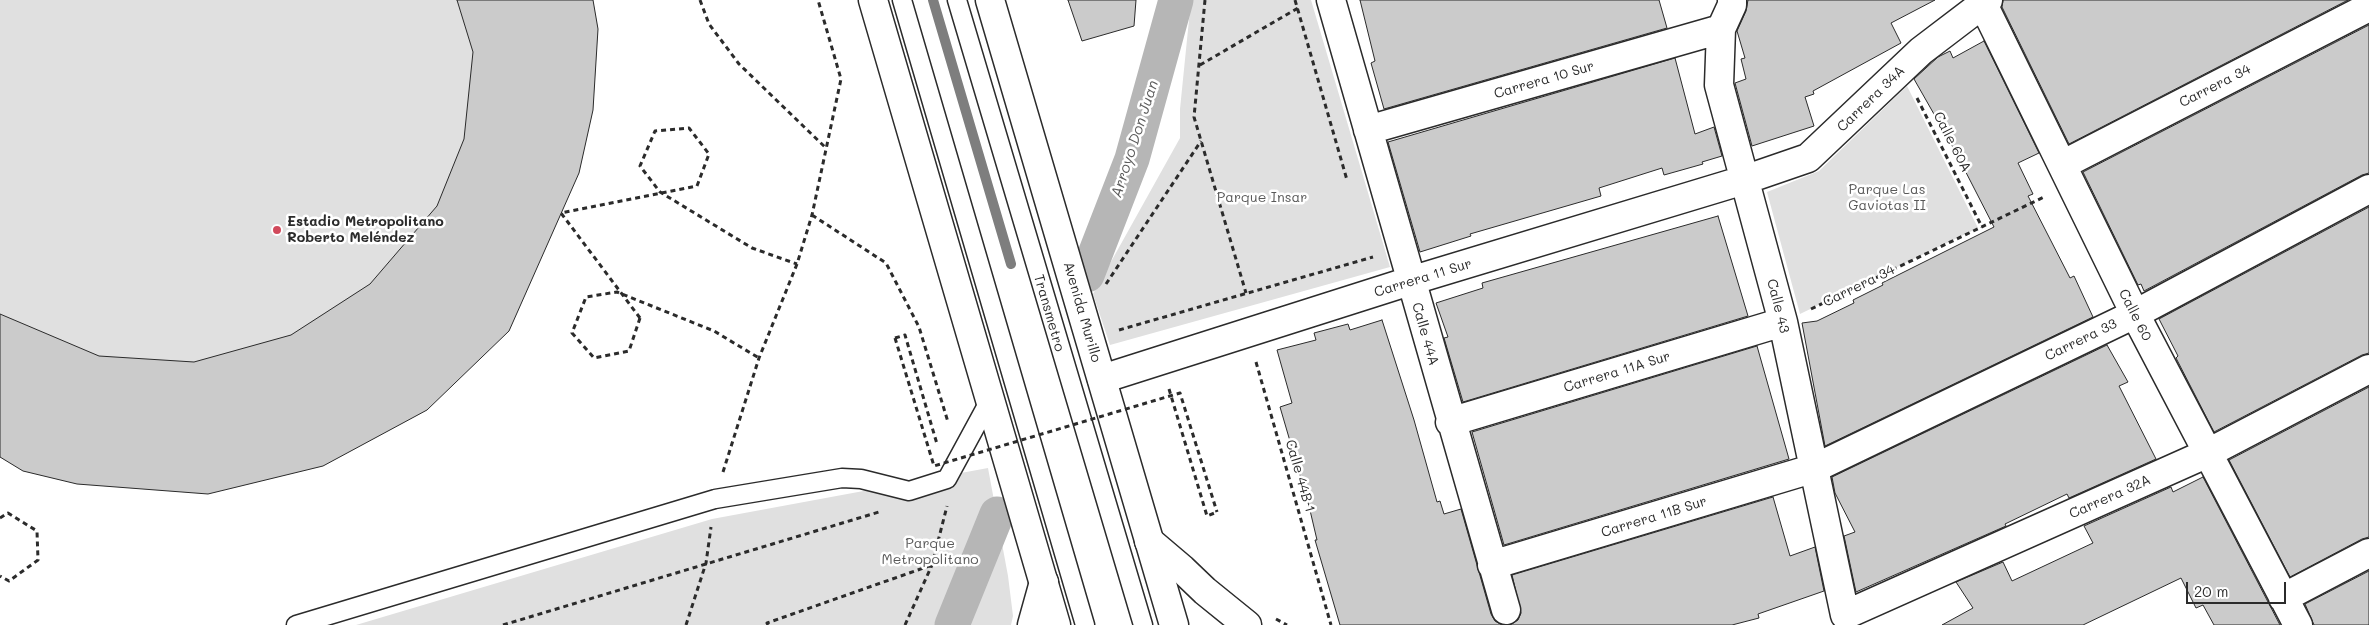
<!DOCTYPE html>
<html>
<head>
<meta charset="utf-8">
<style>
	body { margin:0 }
	#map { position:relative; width:2369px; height:625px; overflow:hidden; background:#fff; font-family:Mali,sans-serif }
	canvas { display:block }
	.scale { position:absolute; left:2186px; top:582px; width:100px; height:22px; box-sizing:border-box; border:2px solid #2b2b2b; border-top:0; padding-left:6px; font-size:15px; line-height:18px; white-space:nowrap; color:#2b2b2b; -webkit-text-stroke:4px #fff; paint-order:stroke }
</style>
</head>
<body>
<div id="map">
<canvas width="2369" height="625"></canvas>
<div class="scale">20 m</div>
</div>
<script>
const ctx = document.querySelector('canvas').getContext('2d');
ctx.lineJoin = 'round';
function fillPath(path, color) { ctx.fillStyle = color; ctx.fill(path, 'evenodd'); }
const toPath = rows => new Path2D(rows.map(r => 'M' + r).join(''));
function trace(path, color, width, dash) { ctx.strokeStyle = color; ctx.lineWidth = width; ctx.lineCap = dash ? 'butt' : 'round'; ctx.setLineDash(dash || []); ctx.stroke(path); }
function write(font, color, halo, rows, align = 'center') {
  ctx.font = font + ' Mali,sans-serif'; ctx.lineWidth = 5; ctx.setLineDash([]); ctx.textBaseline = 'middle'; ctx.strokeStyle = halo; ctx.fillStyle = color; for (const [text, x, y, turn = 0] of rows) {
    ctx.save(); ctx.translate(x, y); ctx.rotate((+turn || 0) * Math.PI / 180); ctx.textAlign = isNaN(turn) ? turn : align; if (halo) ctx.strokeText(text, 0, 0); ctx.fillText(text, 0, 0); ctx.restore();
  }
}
fillPath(toPath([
	[0,0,593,0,598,29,593,110,579,173,509,331,427,410,323,466,208,494,77,484,23,471,0,457],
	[1191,0,1311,0,1390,267,1110,345,1093,294,1180,138,1180,109],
	[1907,86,1978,228,1800,314,1767,192,1819,171],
	[988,468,1008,576,1013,616,1011,625,356,625,712,519]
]), '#e0e0e0');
trace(toPath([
	[933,0,1011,264]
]), '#7e7e7e', 10);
trace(toPath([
	[1087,275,1132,159,1176,0],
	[952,625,997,514]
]), '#b6b6b6', 35);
const building = toPath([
	[457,0,593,0,598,29,593,110,579,173,509,331,427,410,323,466,208,494,77,484,23,471,0,457,0,314,99,356,194,362,291,335,370,284,437,206,464,139,473,52,457,0],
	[1068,0,1136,0,1134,26,1082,41,1068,0],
	[1360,0,1659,0,1667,28,1384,109,1371,63,1375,61,1360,0],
	[1748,0,1935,0,1891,23,1901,43,1813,91,1814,94,1805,97,1814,126,1752,146,1735,83,1746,79,1741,59,1745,58,1737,31,1746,11,1748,0],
	[2003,0,2348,0,2069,144,2002,7,2003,0],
	[2369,25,2369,173,2362,175,2144,291,2141,284,2138,285,2083,172,2369,25],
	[1984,41,2039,153,2018,163,2033,194,2028,196,2070,278,2074,276,2093,317,1825,446,1802,323,1817,321,1854,303,1853,300,1883,285,1882,283,1994,227,1955,151,1914,79,1938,57,1950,51,1953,58,1984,41],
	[1675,58,1695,134,1714,127,1722,156,1702,162,1703,164,1664,175,1662,168,1599,188,1601,196,1470,234,1471,236,1420,252,1388,142,1675,58],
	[2369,207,2369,353,2362,355,2214,432,2176,358,2178,356,2159,319,2369,207],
	[1718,216,1748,316,1463,402,1444,338,1448,337,1436,303,1483,288,1482,283,1718,216],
	[1382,320,1414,420,1437,502,1440,501,1444,514,1461,509,1491,614,1495,621,1502,625,1340,625,1315,540,1317,540,1309,506,1280,407,1292,403,1277,350,1316,340,1314,333,1348,324,1350,330,1382,320],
	[2107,345,2128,382,2119,386,2156,459,2069,498,2067,494,2005,524,2006,526,1856,592,1844,536,1855,532,1835,493,1832,477,2107,345],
	[1757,346,1789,459,1504,545,1472,432,1757,346],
	[2369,387,2369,537,2362,539,2290,577,2229,460,2369,387],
	[2203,477,2280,625,2214,625,2203,605,2196,608,2181,578,2083,625,1942,625,1973,608,1956,582,2003,562,2012,581,2093,543,2084,526,2171,487,2173,492,2203,477],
	[1773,497,1790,556,1815,547,1824,591,1758,614,1759,618,1732,625,1510,625,1518,620,1521,613,1512,575,1773,497],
	[2369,571,2369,625,2314,625,2305,604,2369,571]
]);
fillPath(building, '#cbcbcb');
trace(building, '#2b2b2b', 1);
const service = toPath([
	[902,0,1085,625],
	[957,0,1143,625],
	[296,625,715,499,842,478,861,479,909,491,947,479,991,398]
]);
const minor = toPath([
	[1331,0,1506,610],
	[1732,0,1732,5,1721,29,1719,85,1783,322,1845,615,2208,453,2369,369],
	[1981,0,2135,314,2298,625],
	[1368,130,1721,29],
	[2062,165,2369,7],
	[1102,379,1410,281,1744,180,1808,158,1921,51,1988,0],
	[1450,422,1783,322],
	[1492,565,1815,468,2135,314,2369,189],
	[2283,598,2369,553]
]);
const primary = toPath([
	[873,0,1056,625],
	[990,0,1174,625]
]);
const trunk = toPath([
	[1149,541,1182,569,1205,591,1247,625],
	[1032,625,1044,582]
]);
trace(service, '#2b2b2b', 21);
trace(minor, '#2b2b2b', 31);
trace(primary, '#2b2b2b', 31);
trace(trunk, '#2b2b2b', 31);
trace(toPath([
	[700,0,709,24,739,64,826,148],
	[1205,0,1194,117,1246,293],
	[1295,0,1347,180],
	[1200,65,1298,8],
	[1917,98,1982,227],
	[697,186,709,154,689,128,655,131,640,166,660,192,752,248,797,264],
	[812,215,886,263,919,327,948,422],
	[1106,284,1201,141],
	[1811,309,2044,197],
	[640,318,629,351,594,358,572,333,586,297,617,292,714,331,759,358],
	[1119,330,1373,257],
	[895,338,905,335,937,444],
	[1256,362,1331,625],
	[1169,389,1207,516,1217,512],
	[723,472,759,358,797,264,812,215,841,79,818,0],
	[0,518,8,513,37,531,38,560,9,581,0,576],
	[1276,619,1287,625],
	[503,625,879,512],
	[686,625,706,563,711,527],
	[768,625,767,623,932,565],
	[905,625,932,565,947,506]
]), '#2b2b2b', 3, [5, 4]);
trace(service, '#fff', 18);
trace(minor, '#fff', 28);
trace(primary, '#fff', 28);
trace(trunk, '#fff', 28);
trace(toPath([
	[640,318,561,213,697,186],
	[895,338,934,466,1180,393,1217,512]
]), '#2b2b2b', 3, [5, 4]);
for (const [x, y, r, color] of [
	[277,230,5,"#d1495b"]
]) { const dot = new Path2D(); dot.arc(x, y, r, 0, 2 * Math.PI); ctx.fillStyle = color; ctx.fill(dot); trace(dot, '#fff', 2); }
write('14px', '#2b2b2b', '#fff', [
	["Carrera 10 Sur",1544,80,-16],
	["Carrera 34",2215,86,-27],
	["Carrera 34A",1871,99,-44],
	["Calle 60A",1952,142,63],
	["Carrera 11 Sur",1423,278,-17],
	["Carrera 34",1859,286,-26],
	["Calle 43",1778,306,76],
	["Avenida Murillo",1082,312,74],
	["Transmetro",1049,313,74],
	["Calle 60",2135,315,63],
	["Calle 44A",1425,334,74],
	["Carrera 33",2081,340,-26],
	["Carrera 11A Sur",1617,372,-17],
	["Calle 44B 1",1300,476,74],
	["Carrera 32A",2110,497,-24],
	["Carrera 11B Sur",1654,517,-17]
]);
write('14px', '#585858', '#fff', [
	["Parque Las",1887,190],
	["Gaviotas II",1887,206],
	["Parque Insar",1262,198],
	["Parque",930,544],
	["Metropolitano",930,560]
]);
write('bold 14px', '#2b2b2b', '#fff', [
	["Estadio Metropolitano",287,222],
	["Roberto Meléndez",287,238]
], 'left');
write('italic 15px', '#5c5c5c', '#fff', [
	["Arroyo Don Juan",1135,139,-72]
]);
</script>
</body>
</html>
